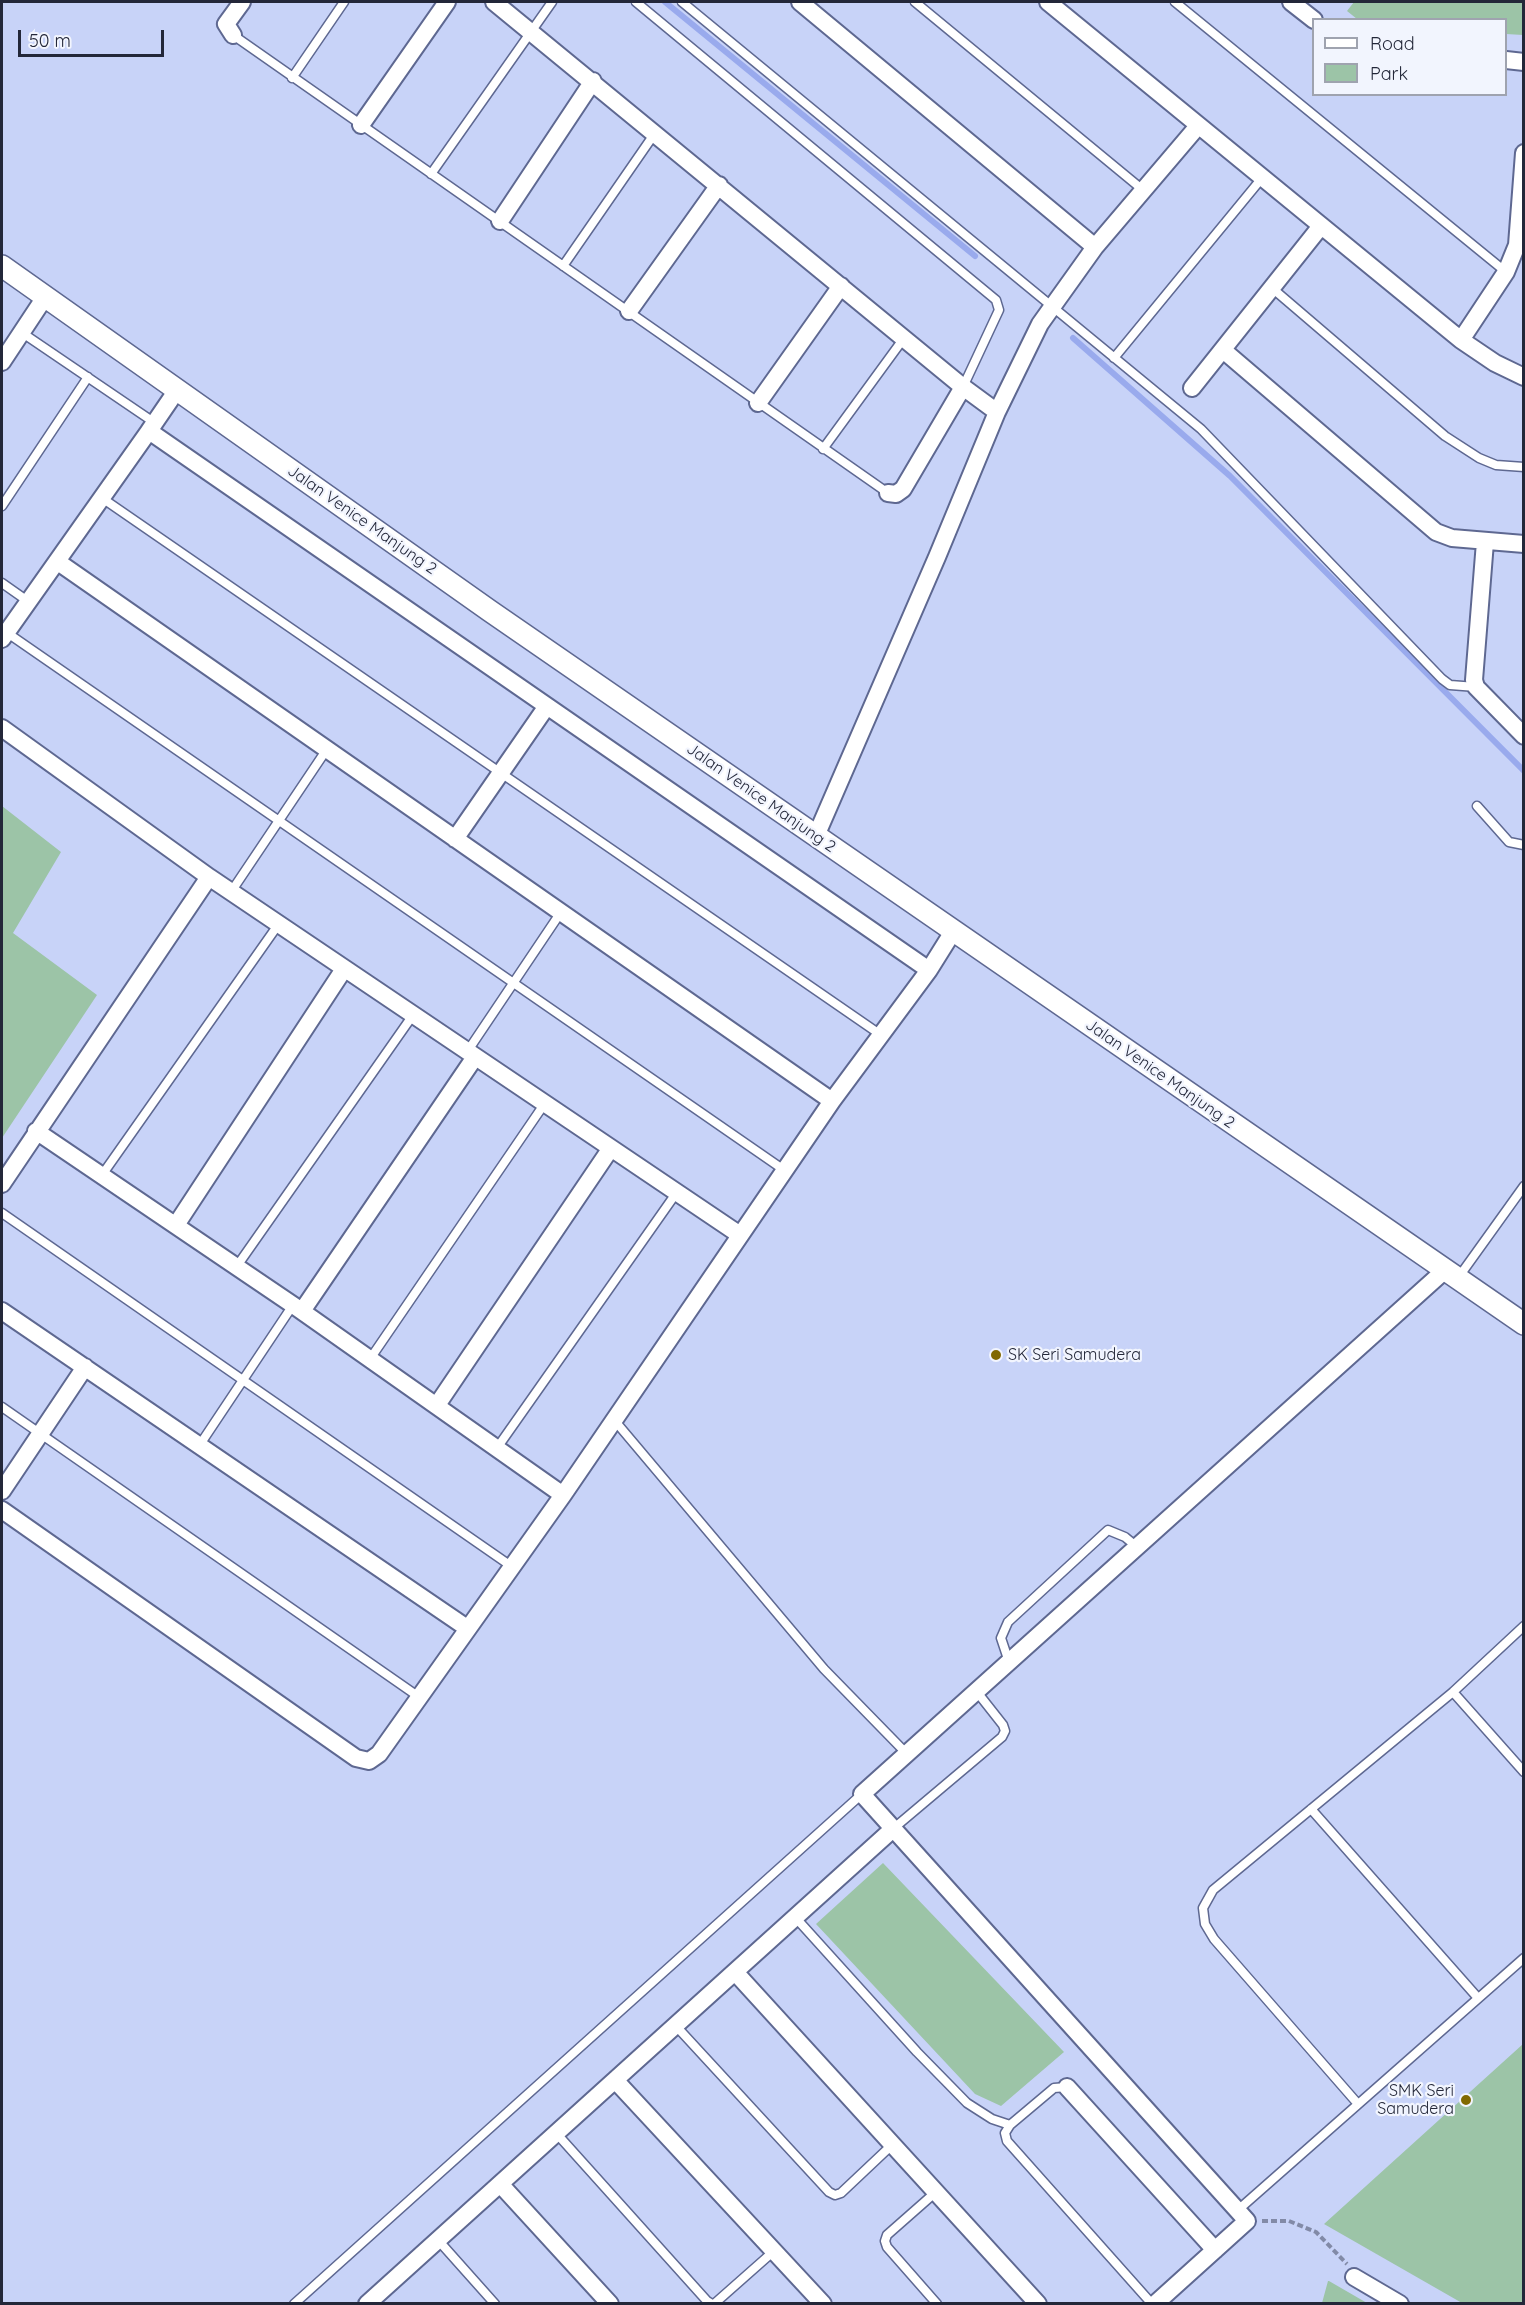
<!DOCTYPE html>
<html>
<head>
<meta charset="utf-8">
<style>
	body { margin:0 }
	#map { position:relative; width:1525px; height:2305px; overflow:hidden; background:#c8d3f8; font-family:Quicksand,sans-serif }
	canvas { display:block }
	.frame { position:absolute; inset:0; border:3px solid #232739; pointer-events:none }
	.legend { position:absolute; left:1312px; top:18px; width:195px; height:78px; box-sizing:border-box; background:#f2f5fe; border:2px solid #9fa3af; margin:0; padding:8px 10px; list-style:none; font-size:18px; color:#232739 }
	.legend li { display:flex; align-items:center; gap:12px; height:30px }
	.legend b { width:30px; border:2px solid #9fa3af }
	.scale { position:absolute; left:18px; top:30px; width:146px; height:27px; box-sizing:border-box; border:3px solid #232739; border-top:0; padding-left:8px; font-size:18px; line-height:21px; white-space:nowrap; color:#232739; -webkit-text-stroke:4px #f2f5fe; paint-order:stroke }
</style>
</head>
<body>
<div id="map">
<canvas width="1525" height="2305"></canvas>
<div class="frame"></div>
<ul class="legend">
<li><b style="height:8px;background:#fff"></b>Road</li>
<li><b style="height:16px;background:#9cc4a7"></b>Park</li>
</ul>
<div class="scale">50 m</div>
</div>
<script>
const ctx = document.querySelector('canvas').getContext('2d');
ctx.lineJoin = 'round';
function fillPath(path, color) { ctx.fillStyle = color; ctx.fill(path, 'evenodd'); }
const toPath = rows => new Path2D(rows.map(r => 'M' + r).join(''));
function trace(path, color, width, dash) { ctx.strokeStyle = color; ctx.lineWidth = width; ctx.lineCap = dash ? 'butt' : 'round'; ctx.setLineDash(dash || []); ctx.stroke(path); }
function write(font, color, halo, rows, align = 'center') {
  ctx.font = font + ' Quicksand,sans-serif'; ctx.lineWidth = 4.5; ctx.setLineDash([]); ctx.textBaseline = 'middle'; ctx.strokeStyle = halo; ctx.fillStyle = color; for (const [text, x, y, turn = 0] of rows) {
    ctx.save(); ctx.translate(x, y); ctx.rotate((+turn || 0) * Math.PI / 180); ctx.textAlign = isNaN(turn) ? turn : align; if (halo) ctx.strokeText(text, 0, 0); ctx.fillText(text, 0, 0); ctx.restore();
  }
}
fillPath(toPath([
	[1354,2,1523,2,1523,35,1506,34,1506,20,1357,19,1347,11],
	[2,806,61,852,13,933,97,995,2,1138],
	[883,1863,1064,2052,1001,2106,975,2094,816,1924],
	[1523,2044,1523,2303,1462,2303,1324,2224],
	[1328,2281,1329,2281,1367,2303,1322,2303]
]), '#9cc4a7');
trace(toPath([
	[665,2,975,256],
	[1073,338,1230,476,1524,771]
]), '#99aaed', 6);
const service = toPath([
	[636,2,996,300,999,310,963,387],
	[682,2,1201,429,1442,679,1450,685,1476,687],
	[915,2,1143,190],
	[1175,2,1506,272],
	[233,35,888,493],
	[292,78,344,2],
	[431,174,552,2],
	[563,266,655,133],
	[1272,288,1445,436,1479,458,1496,465,1524,467],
	[21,332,155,423],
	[1114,358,1262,178],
	[823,449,904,338],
	[102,498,881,1035],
	[2,506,88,377],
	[2,583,29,602],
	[6,632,784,1170],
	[1477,806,1509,842,1524,845],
	[231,892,327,749],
	[467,1052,561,912],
	[102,1175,278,925],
	[2,1213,511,1566],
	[237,1266,413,1015],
	[1458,1278,1524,1186],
	[370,1359,545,1103],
	[2,1407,419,1697],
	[615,1421,824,1669,907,1754],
	[199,1446,293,1305],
	[497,1448,677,1192],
	[1009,1662,1001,1638,1008,1622,1108,1530,1125,1537,1137,1547],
	[1453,1692,1524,1772],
	[1311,1809,1478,1998],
	[894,1828,1002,1737,1005,1731,1003,1725,977,1692],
	[795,1917,917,2052,967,2103,992,2119,1010,2125],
	[676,2026,829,2192,835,2195,841,2193,894,2143],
	[1067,2087,1054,2088,1010,2125,1005,2133,1007,2141,1152,2304],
	[1358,2104,1214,1939,1205,1924,1203,1908,1213,1890,1453,1692,1524,1626],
	[557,2134,707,2301,712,2304],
	[937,2191,887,2235,885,2241,887,2247,937,2304],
	[1238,2210,1524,1958],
	[438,2240,495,2304],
	[294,2304,862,1794],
	[714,2304,774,2251]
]);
const minor = toPath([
	[494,2,963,387,997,412],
	[800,2,1095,247],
	[1048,2,1461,340,1495,363,1524,377],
	[1291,2,1314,20],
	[233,35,226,24,242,2],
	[1506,60,1524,62],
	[361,125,447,2],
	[500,221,593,81],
	[629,311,719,185],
	[1461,340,1506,272,1517,245,1524,153],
	[1223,350,1436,532,1452,538,1524,544],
	[2,362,45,297],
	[1192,388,1321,226],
	[758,403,841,286],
	[149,431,177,390],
	[888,493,896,494,903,489,963,387],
	[1485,542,1474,680,1476,687,1524,736],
	[58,562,832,1101],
	[2,639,149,431,929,970],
	[2,728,209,877,740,1235],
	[816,836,937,557,997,412,1040,324,1095,247,1198,126],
	[455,839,547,706],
	[36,1131,293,1305,563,1495],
	[2,1184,209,877],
	[176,1225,344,969],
	[2,1311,467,1628],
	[302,1311,475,1057],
	[437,1405,611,1148],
	[2,1491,85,1367],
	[2,1510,356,1758,369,1761,379,1754,563,1495,832,1101,929,970,954,930],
	[735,1972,1038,2304],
	[615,2080,823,2304],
	[1067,2087,1215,2250],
	[501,2185,610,2304],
	[1354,2277,1400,2304],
	[367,2304,894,1828],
	[1155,2304,1247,2221,862,1794,1444,1271]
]);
const tertiary = toPath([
	[2,266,490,611,1524,1324]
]);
trace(service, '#5e6891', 11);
trace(minor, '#5e6891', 20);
trace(tertiary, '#5e6891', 24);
trace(toPath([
	[1262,2221,1289,2221,1316,2232,1347,2264]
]), '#828aa7', 4, [6, 3]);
trace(service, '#fff', 8);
trace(minor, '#fff', 16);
trace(tertiary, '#fff', 21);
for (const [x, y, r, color] of [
	[996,1355,6,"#816901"],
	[1466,2100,6,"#816901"]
]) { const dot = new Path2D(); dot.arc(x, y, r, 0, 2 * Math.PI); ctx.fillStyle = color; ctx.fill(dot); trace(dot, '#f2f5fe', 2); }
write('16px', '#232739', '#f2f5fe', [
	["Jalan Venice Manjung 2",362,520,35],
	["Jalan Venice Manjung 2",761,798,35],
	["Jalan Venice Manjung 2",1160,1074,35]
]);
write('16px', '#232739', '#f2f5fe', [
	["SK Seri Samudera",1008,1355],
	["SMK Seri",1454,2091,"right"],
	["Samudera",1454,2109,"right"]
], 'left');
</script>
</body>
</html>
